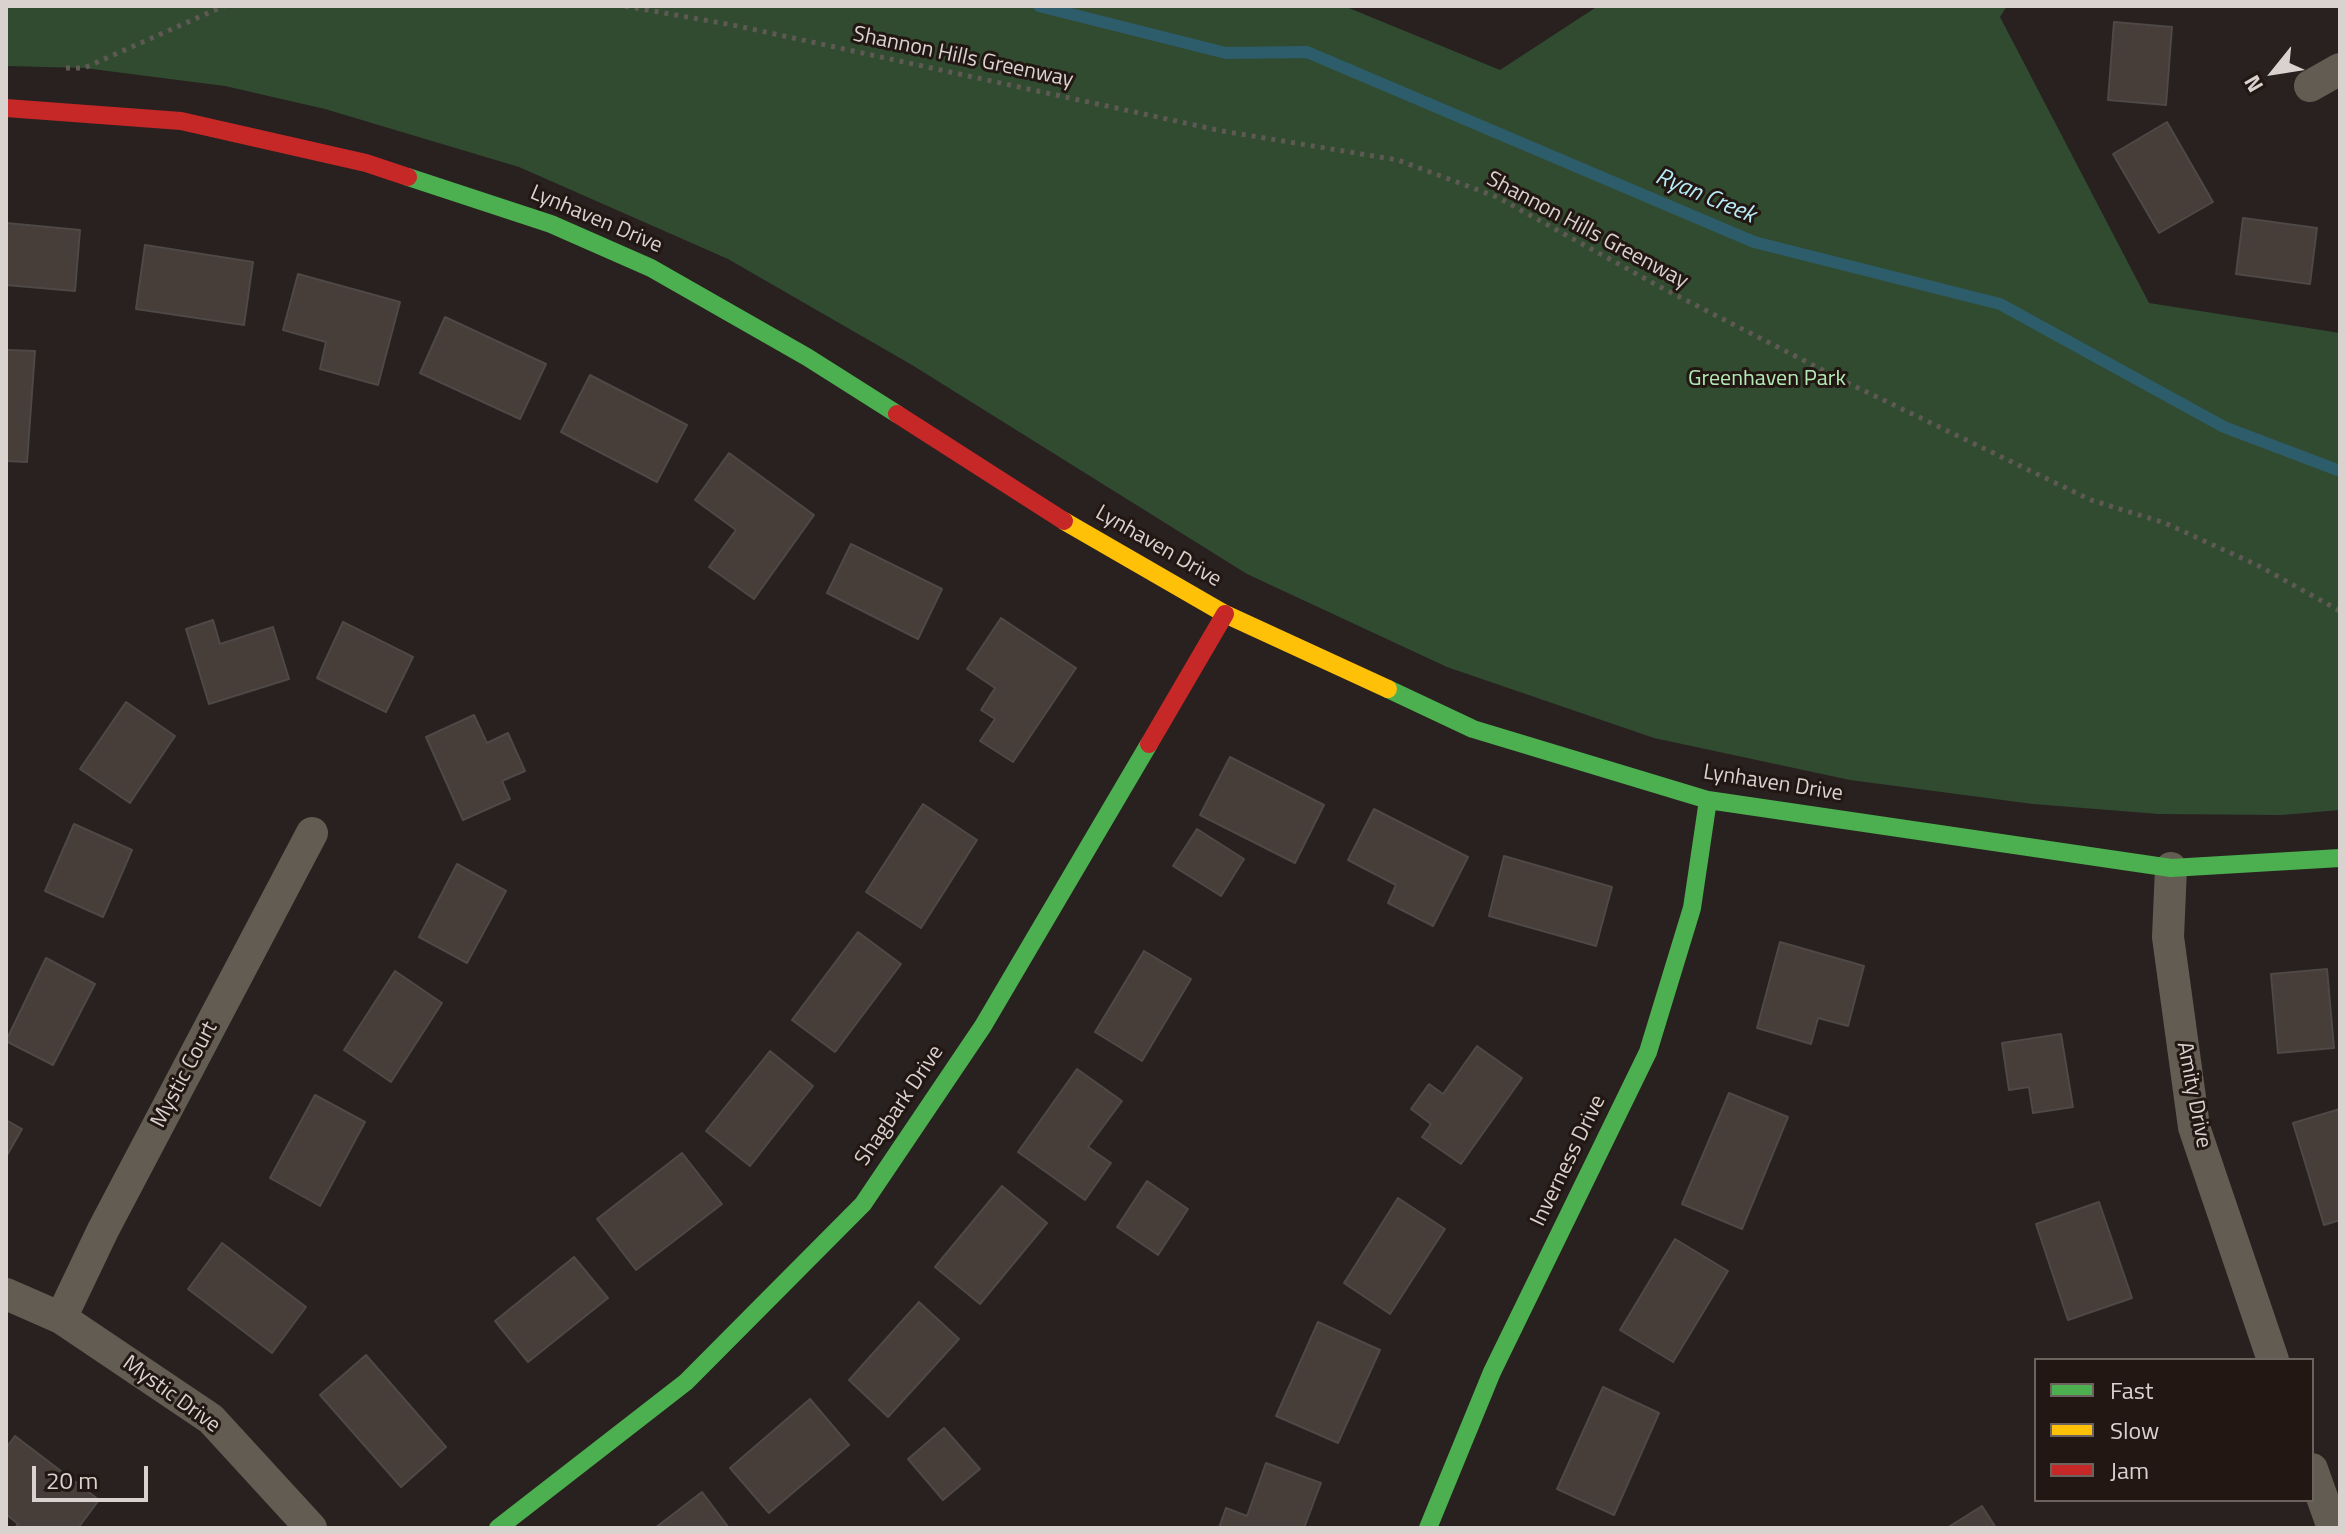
<!DOCTYPE html>
<html>
<head>
<meta charset="utf-8">
<style>
	body { margin:0 }
	#map { position:relative; width:2346px; height:1534px; overflow:hidden; background:#28211f; font-family:"Titillium Web",sans-serif }
	canvas { display:block }
	.frame { position:absolute; inset:0; border:8px solid #dad2cf; pointer-events:none }
	.legend { position:absolute; left:2034px; top:1358px; width:280px; height:144px; box-sizing:border-box; background:#221712; border:2px solid #6c625e; margin:0; padding:10px 14px; list-style:none; font-size:24px; color:#dad2cf }
	.legend li { display:flex; align-items:center; gap:16px; height:40px }
	.legend b { width:40px; border:2px solid #6c625e }
	.north { position:absolute; left:2234px; top:32px; width:80px; height:80px; -webkit-text-stroke:6px #221712; paint-order:stroke; rotate:240deg; font-size:22px; font-weight:700; line-height:32px; text-align:center; color:#dad2cf }
	.north::after { content:''; display:block; margin:auto; width:28px; height:36px; background:#dad2cf; clip-path:polygon(50% 0,100% 100%,50% 72%,0 100%) }
	.scale { position:absolute; left:32px; top:1466px; width:116px; height:36px; box-sizing:border-box; border:4px solid #dad2cf; border-top:0; padding-left:10px; font-size:24px; line-height:28px; white-space:nowrap; color:#dad2cf; -webkit-text-stroke:6px #221712; paint-order:stroke }
</style>
</head>
<body>
<div id="map">
<canvas width="2346" height="1534"></canvas>
<div class="frame"></div>
<ul class="legend">
<li><b style="height:10px;background:#4caf50"></b>Fast</li>
<li><b style="height:10px;background:#ffc107"></b>Slow</li>
<li><b style="height:10px;background:#c62828"></b>Jam</li>
</ul>
<div class="north">N</div>
<div class="scale">20 m</div>
</div>
<script>
const ctx = document.querySelector('canvas').getContext('2d');
ctx.lineJoin = 'round';
function fillPath(path, color) { ctx.fillStyle = color; ctx.fill(path, 'evenodd'); }
const toPath = rows => new Path2D(rows.map(r => 'M' + r).join(''));
function trace(path, color, width, dash) { ctx.strokeStyle = color; ctx.lineWidth = width; ctx.lineCap = dash ? 'butt' : 'round'; ctx.setLineDash(dash || []); ctx.stroke(path); }
function write(font, color, halo, rows, align = 'center') {
  ctx.font = font + ' "Titillium Web",sans-serif'; ctx.lineWidth = 6; ctx.setLineDash([]); ctx.textBaseline = 'middle'; ctx.strokeStyle = halo; ctx.fillStyle = color; for (const [text, x, y, turn = 0] of rows) {
    ctx.save(); ctx.translate(x, y); ctx.rotate((+turn || 0) * Math.PI / 180); ctx.textAlign = isNaN(turn) ? turn : align; if (halo) ctx.strokeText(text, 0, 0); ctx.fillText(text, 0, 0); ctx.restore();
  }
}
fillPath(toPath([
	[6,6,1344,6,1500,70,1598,6,2007,6,2000,17,2149,303,2340,333,2340,810,2282,815,2159,814,2033,804,1850,780,1654,738,1447,667,1247,574,912,365,728,259,519,167,325,109,225,86,84,68,6,66]
]), '#314b31');
trace(toPath([
	[1039,6,1226,53,1307,52,1754,242,2000,304,2224,427,2340,471]
]), '#2d5d6a', 12);
const building = toPath([
	[2114,22,2172,27,2166,105,2108,100,2114,22],
	[2167,122,2213,202,2159,233,2113,154,2167,122],
	[2243,218,2317,228,2310,284,2236,274,2243,218],
	[6,223,80,230,75,291,6,285,6,223],
	[145,245,253,262,244,325,136,309,145,245],
	[298,274,400,302,378,385,320,369,326,342,283,330,298,274],
	[445,317,546,364,520,419,420,373,445,317],
	[6,350,35,351,27,462,6,461,6,350],
	[590,375,687,425,657,482,561,432,590,375],
	[729,453,814,515,754,599,709,567,736,530,695,500,729,453],
	[851,544,942,589,918,639,827,593,851,544],
	[1001,618,1076,668,1013,762,980,741,995,719,981,710,995,688,967,669,1001,618],
	[213,620,220,644,273,627,289,679,209,704,186,629,213,620],
	[343,622,413,657,386,712,317,678,343,622],
	[126,702,175,736,130,803,80,769,126,702],
	[474,715,487,743,508,733,525,771,502,781,510,799,463,820,426,737,474,715],
	[1230,757,1324,805,1295,863,1200,815,1230,757],
	[923,804,977,840,921,928,866,892,923,804],
	[1374,809,1468,857,1433,926,1388,903,1396,885,1348,860,1374,809],
	[74,824,132,850,103,917,45,891,74,824],
	[1197,829,1244,859,1221,896,1173,866,1197,829],
	[1504,856,1612,887,1596,946,1489,916,1504,856],
	[457,864,506,891,467,963,419,937,457,864],
	[858,932,901,964,835,1052,792,1020,858,932],
	[1780,942,1864,966,1848,1026,1818,1018,1811,1044,1757,1028,1780,942],
	[1144,951,1191,979,1142,1061,1095,1032,1144,951],
	[46,958,95,984,53,1065,6,1041,46,958],
	[2327,969,2334,1048,2278,1053,2271,974,2327,969],
	[395,971,442,1003,391,1082,344,1050,395,971],
	[2061,1034,2073,1107,2033,1113,2029,1087,2009,1090,2002,1043,2061,1034],
	[1477,1046,1522,1078,1461,1164,1422,1137,1431,1124,1411,1109,1429,1084,1443,1094,1477,1046],
	[770,1051,813,1086,750,1166,706,1131,770,1051],
	[1077,1069,1122,1101,1088,1147,1111,1163,1085,1200,1018,1152,1077,1069],
	[1729,1093,1788,1117,1742,1229,1682,1204,1729,1093],
	[315,1095,365,1122,320,1206,270,1178,315,1095],
	[2340,1109,2340,1220,2324,1225,2293,1123,2340,1109],
	[6,1120,22,1129,6,1157,6,1120],
	[682,1153,722,1204,636,1270,597,1219,682,1153],
	[1147,1181,1188,1209,1158,1255,1117,1227,1147,1181],
	[1002,1186,1047,1223,980,1304,935,1267,1002,1186],
	[1398,1198,1445,1229,1390,1314,1344,1283,1398,1198],
	[2099,1202,2132,1298,2068,1320,2036,1224,2099,1202],
	[1675,1239,1728,1271,1673,1362,1620,1330,1675,1239],
	[222,1243,306,1307,272,1353,188,1289,222,1243],
	[574,1257,608,1298,528,1362,495,1321,574,1257],
	[919,1302,959,1339,888,1417,849,1380,919,1302],
	[1318,1322,1380,1350,1338,1443,1276,1416,1318,1322],
	[366,1355,446,1447,401,1487,320,1395,366,1355],
	[1603,1387,1659,1413,1614,1515,1557,1489,1603,1387],
	[810,1399,849,1445,769,1513,730,1468,810,1399],
	[944,1428,980,1469,943,1500,908,1459,944,1428],
	[15,1436,99,1500,78,1528,15,1528,18,1524,6,1514,6,1448,15,1436],
	[1266,1463,1321,1483,1304,1528,1219,1528,1226,1508,1247,1516,1266,1463],
	[702,1492,729,1528,655,1528,702,1492],
	[1982,1506,1996,1528,1947,1528,1982,1506]
]);
fillPath(building, '#473d39');
trace(building, '#4e4846', 2);
trace(toPath([
	[625,6,738,26,1222,131,1398,160,1497,197,1664,289,1848,383,2091,500,2165,523,2259,566,2340,611],
	[66,68,84,68,224,6]
]), '#5f5953', 5, [4, 6]);
trace(toPath([
	[2310,86,2340,69],
	[2171,868,2168,937,2194,1127,2273,1360],
	[6,1294,61,1318,211,1419,311,1528],
	[61,1318,103,1230,312,833],
	[2312,1469,2333,1528]
]), '#635c52', 32);
trace(toPath([
	[408,177,551,224,651,268,807,357,897,414],
	[1388,689,1473,729,1708,800,2171,868,2340,858],
	[498,1528,686,1382,863,1204,983,1026,1149,744],
	[1428,1528,1492,1372,1648,1052,1692,908,1708,800]
]), '#4caf50', 18);
trace(toPath([
	[1064,521,1225,614,1388,689]
]), '#ffc107', 18);
trace(toPath([
	[6,108,181,121,366,163,408,177],
	[897,414,1064,521],
	[1149,744,1225,614]
]), '#c62828', 18);
write('22px', '#dad2cf', '#221712', [
	["Shannon Hills Greenway",963,58,12],
	["Lynhaven Drive",596,220,23],
	["Shannon Hills Greenway",1587,231,28],
	["Lynhaven Drive",1158,547,30],
	["Lynhaven Drive",1773,784,9],
	["Mystic Court",185,1075,-62],
	["Amity Drive",2193,1095,79],
	["Shagbark Drive",900,1106,-56],
	["Inverness Drive",1569,1161,-64],
	["Mystic Drive",171,1395,36]
]);
write('22px', '#b3ebb7', '#221712', [
	["Greenhaven Park",1767,380]
]);
write('italic 24px', '#b9ebf8', '#221712', [
	["Ryan Creek",1705,197,23]
]);
</script>
</body>
</html>
